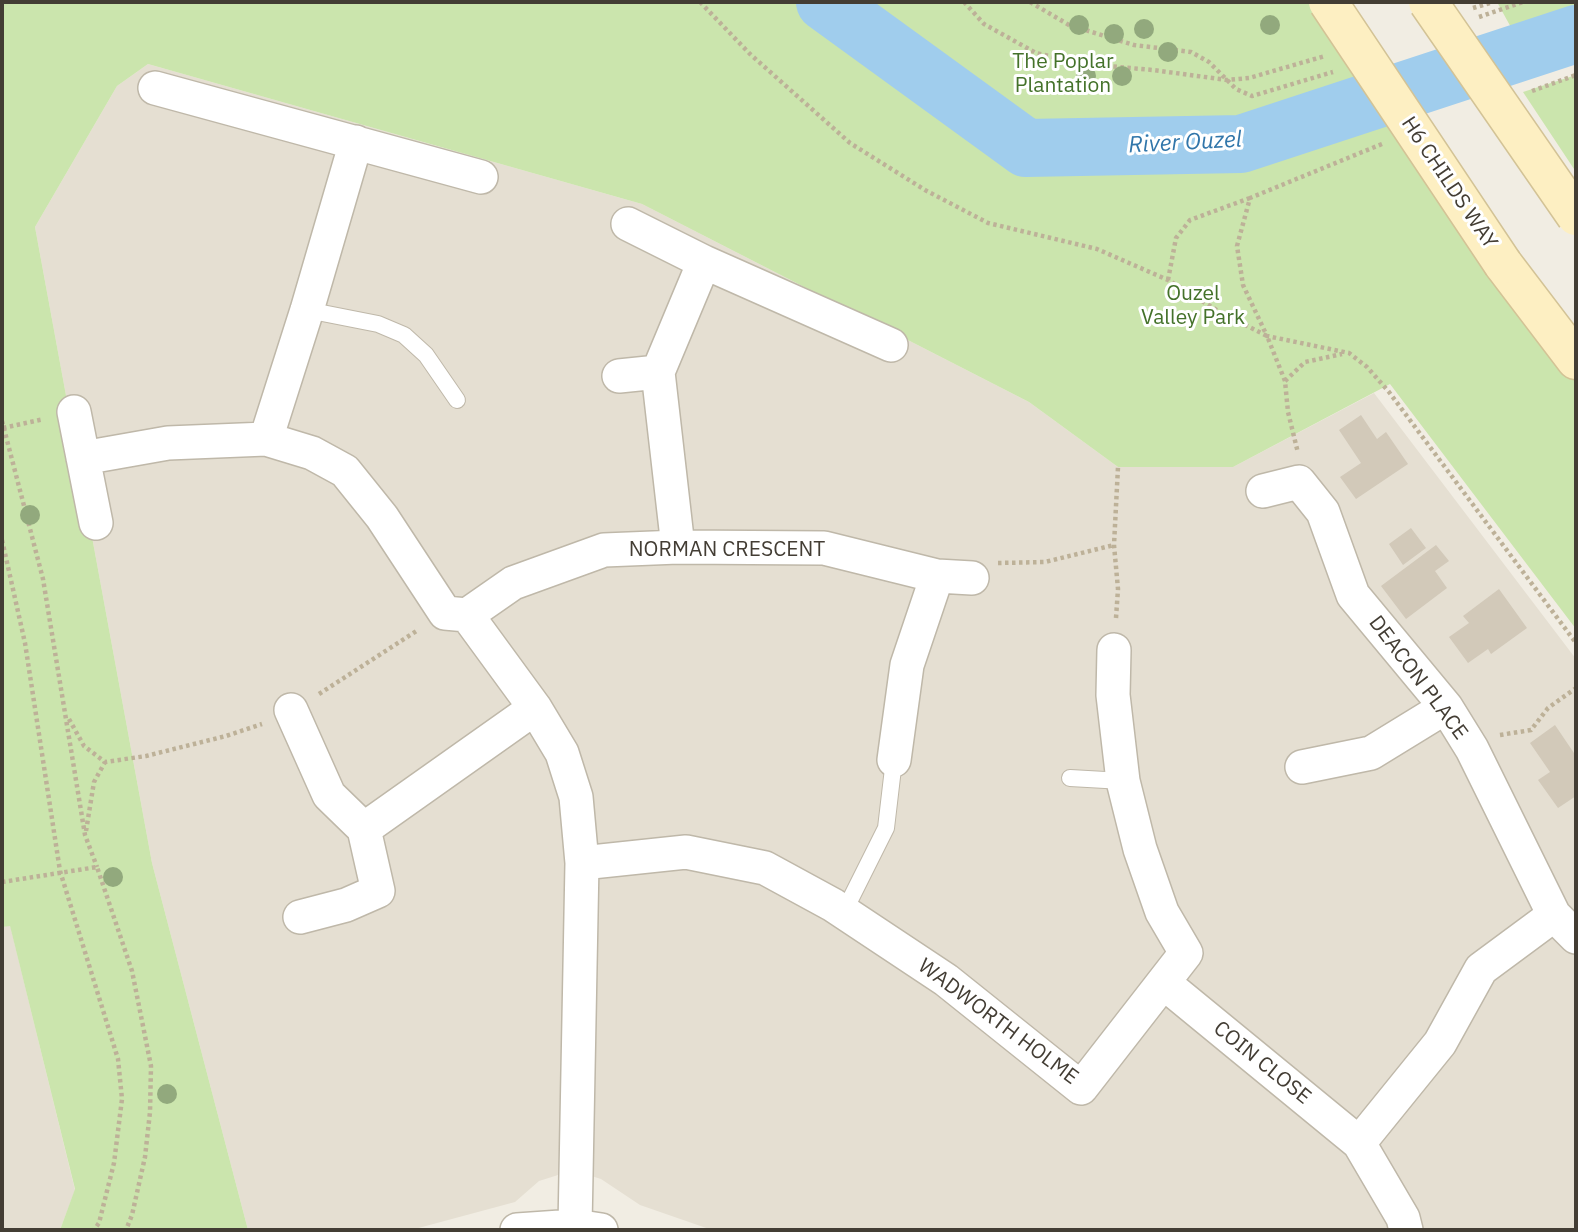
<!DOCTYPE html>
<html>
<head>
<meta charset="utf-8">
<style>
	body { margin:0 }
	#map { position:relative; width:1578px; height:1232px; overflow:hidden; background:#f1ede3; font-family:"IBM Plex Sans",sans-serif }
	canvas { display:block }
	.frame { position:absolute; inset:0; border:4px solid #433d34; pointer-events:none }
</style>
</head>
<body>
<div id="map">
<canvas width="1578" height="1232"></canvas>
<div class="frame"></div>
</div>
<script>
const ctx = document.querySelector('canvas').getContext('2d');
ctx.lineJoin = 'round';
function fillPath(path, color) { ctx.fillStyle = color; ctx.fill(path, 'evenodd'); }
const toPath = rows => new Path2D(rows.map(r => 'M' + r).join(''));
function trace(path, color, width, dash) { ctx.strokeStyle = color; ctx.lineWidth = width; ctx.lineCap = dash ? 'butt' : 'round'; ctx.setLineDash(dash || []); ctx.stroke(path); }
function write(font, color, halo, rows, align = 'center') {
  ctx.font = font + ' "IBM Plex Sans",sans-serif'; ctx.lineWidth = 6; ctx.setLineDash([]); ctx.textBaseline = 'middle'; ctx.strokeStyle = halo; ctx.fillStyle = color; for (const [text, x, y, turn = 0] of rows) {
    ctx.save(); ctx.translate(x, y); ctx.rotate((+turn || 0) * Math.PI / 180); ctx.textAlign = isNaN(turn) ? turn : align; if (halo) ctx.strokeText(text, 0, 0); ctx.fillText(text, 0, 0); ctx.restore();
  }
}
fillPath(toPath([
	[148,64,642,204,1029,402,1118,467,1233,467,1374,393,1576,659,1576,1230,712,1230,640,1205,601,1179,582,1173,558,1175,539,1181,515,1202,411,1230,248,1230,152,863,35,227,117,86],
	[10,925,75,1190,60,1230,2,1230,2,927]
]), '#e5dfd2');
fillPath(toPath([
	[2,2,1328,2,1576,360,1576,629,1390,384,1233,467,1118,467,1029,402,642,204,148,64,117,86,35,227,152,863,248,1230,60,1230,75,1189,10,926,2,927],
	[1497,2,1576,2,1576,34,1524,51],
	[1576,75,1576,172,1523,92]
]), '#cbe5ad');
trace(toPath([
	[825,2,1026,148,1241,144,1576,34]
]), '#a0cded', 58);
fillPath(toPath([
	[1361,415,1377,439,1386,432,1408,464,1356,499,1340,477,1361,463,1339,430],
	[1411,528,1426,548,1403,565,1389,544],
	[1436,545,1449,561,1435,571,1447,588,1406,619,1381,586],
	[1499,589,1527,628,1491,654,1488,649,1468,663,1449,637,1469,623,1463,616],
	[1555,725,1576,756,1576,796,1558,808,1538,780,1550,772,1530,743]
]), '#d2c9b9');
const lane = toPath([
	[307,310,378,324,404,335,426,355,457,400],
	[1070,778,1123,781],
	[844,912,886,828,894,760]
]);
const street = toPath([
	[155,88,481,177],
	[628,224,704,262,658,372],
	[704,262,891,345],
	[619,376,658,372,678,547],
	[74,412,96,523],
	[266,439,307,310,356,142],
	[83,458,168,443,266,439,312,453,345,471,382,517,445,613,467,615,535,708,562,753,576,797,582,863,575,1226],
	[1263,491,1299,482,1323,512,1353,595,1446,707,1472,749,1554,915,1576,937],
	[937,576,972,578],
	[467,615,513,583,604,550,678,547,824,548,937,576,907,665,894,760],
	[291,710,329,795,364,829],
	[1302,767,1371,753,1446,707],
	[582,863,686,852,765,868,833,905,946,980,1081,1088,1186,953,1162,912,1140,849,1123,781,1113,695,1114,650],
	[300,917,346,905,378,891,364,829,535,708],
	[1164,983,1359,1143,1403,1218,1406,1230],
	[1359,1143,1440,1043,1481,969,1554,915],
	[517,1230,575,1226,601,1230]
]);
const secondary = toPath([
	[1503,264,1576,360]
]);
trace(lane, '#bfb8a9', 18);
trace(street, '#bfb8a9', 36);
trace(secondary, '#d3c396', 41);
trace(toPath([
	[700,2,750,54,850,143,925,190,988,223,1097,249,1168,280,1220,312,1267,336,1285,381,1288,412,1298,453],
	[964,2,984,24,1036,53,1084,64,1153,70,1227,80,1249,78,1325,56],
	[1030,2,1069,25,1134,45,1191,52,1209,62,1236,89,1252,96,1333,72],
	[1473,8,1493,2],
	[1479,17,1523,2],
	[1532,91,1576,75],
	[1382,144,1250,198,1237,246,1243,285,1267,336,1349,353,1367,367,1389,392,1576,643],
	[1168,280,1176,238,1190,220,1250,198],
	[1285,381,1305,362,1342,354],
	[2,421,43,579,85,835,97,867],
	[3,428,44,419],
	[2,540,25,643,60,871,118,1059,122,1099,114,1163,99,1223,94,1230],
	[998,563,1045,562,1114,545],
	[1116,618,1118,589,1114,545,1118,467],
	[319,694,418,630],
	[69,719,84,746,105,762,146,756,226,736,262,724],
	[1500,735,1531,730,1548,708,1576,688],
	[86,831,94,782,105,762],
	[2,882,97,867,132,971,151,1066,150,1112,145,1157,132,1215,126,1230]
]), '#bdb198', 4.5, [3.5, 3.5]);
trace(lane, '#fff', 16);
trace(street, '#fff', 33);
trace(secondary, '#fdefc2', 38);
const secondaryBridge = toPath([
	[1328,2,1503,264],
	[1428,2,1576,216]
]);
trace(secondaryBridge, '#d3c396', 41, []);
trace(secondaryBridge, '#fdefc2', 38);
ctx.fillStyle = '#92a97d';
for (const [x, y] of [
	[1079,25],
	[1270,25],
	[1144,29],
	[1114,34],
	[1168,52],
	[1086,76],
	[1122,76],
	[30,515],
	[113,877],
	[167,1094]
]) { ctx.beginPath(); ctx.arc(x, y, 10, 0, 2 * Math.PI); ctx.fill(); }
write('21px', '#44722a', '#fff', [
	["The Poplar",1063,62],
	["Plantation",1063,86],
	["Ouzel",1193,294],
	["Valley Park",1193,318]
]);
write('21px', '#433d34', '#fff', [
	["H6 CHILDS WAY",1449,183,56],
	["NORMAN CRESCENT",727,550],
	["DEACON PLACE",1418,678,53],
	["WADWORTH HOLME",998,1022,37],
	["COIN CLOSE",1262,1063,39]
]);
write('italic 23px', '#3176aa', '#fff', [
	["River Ouzel",1185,143,-3]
]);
</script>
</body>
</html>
